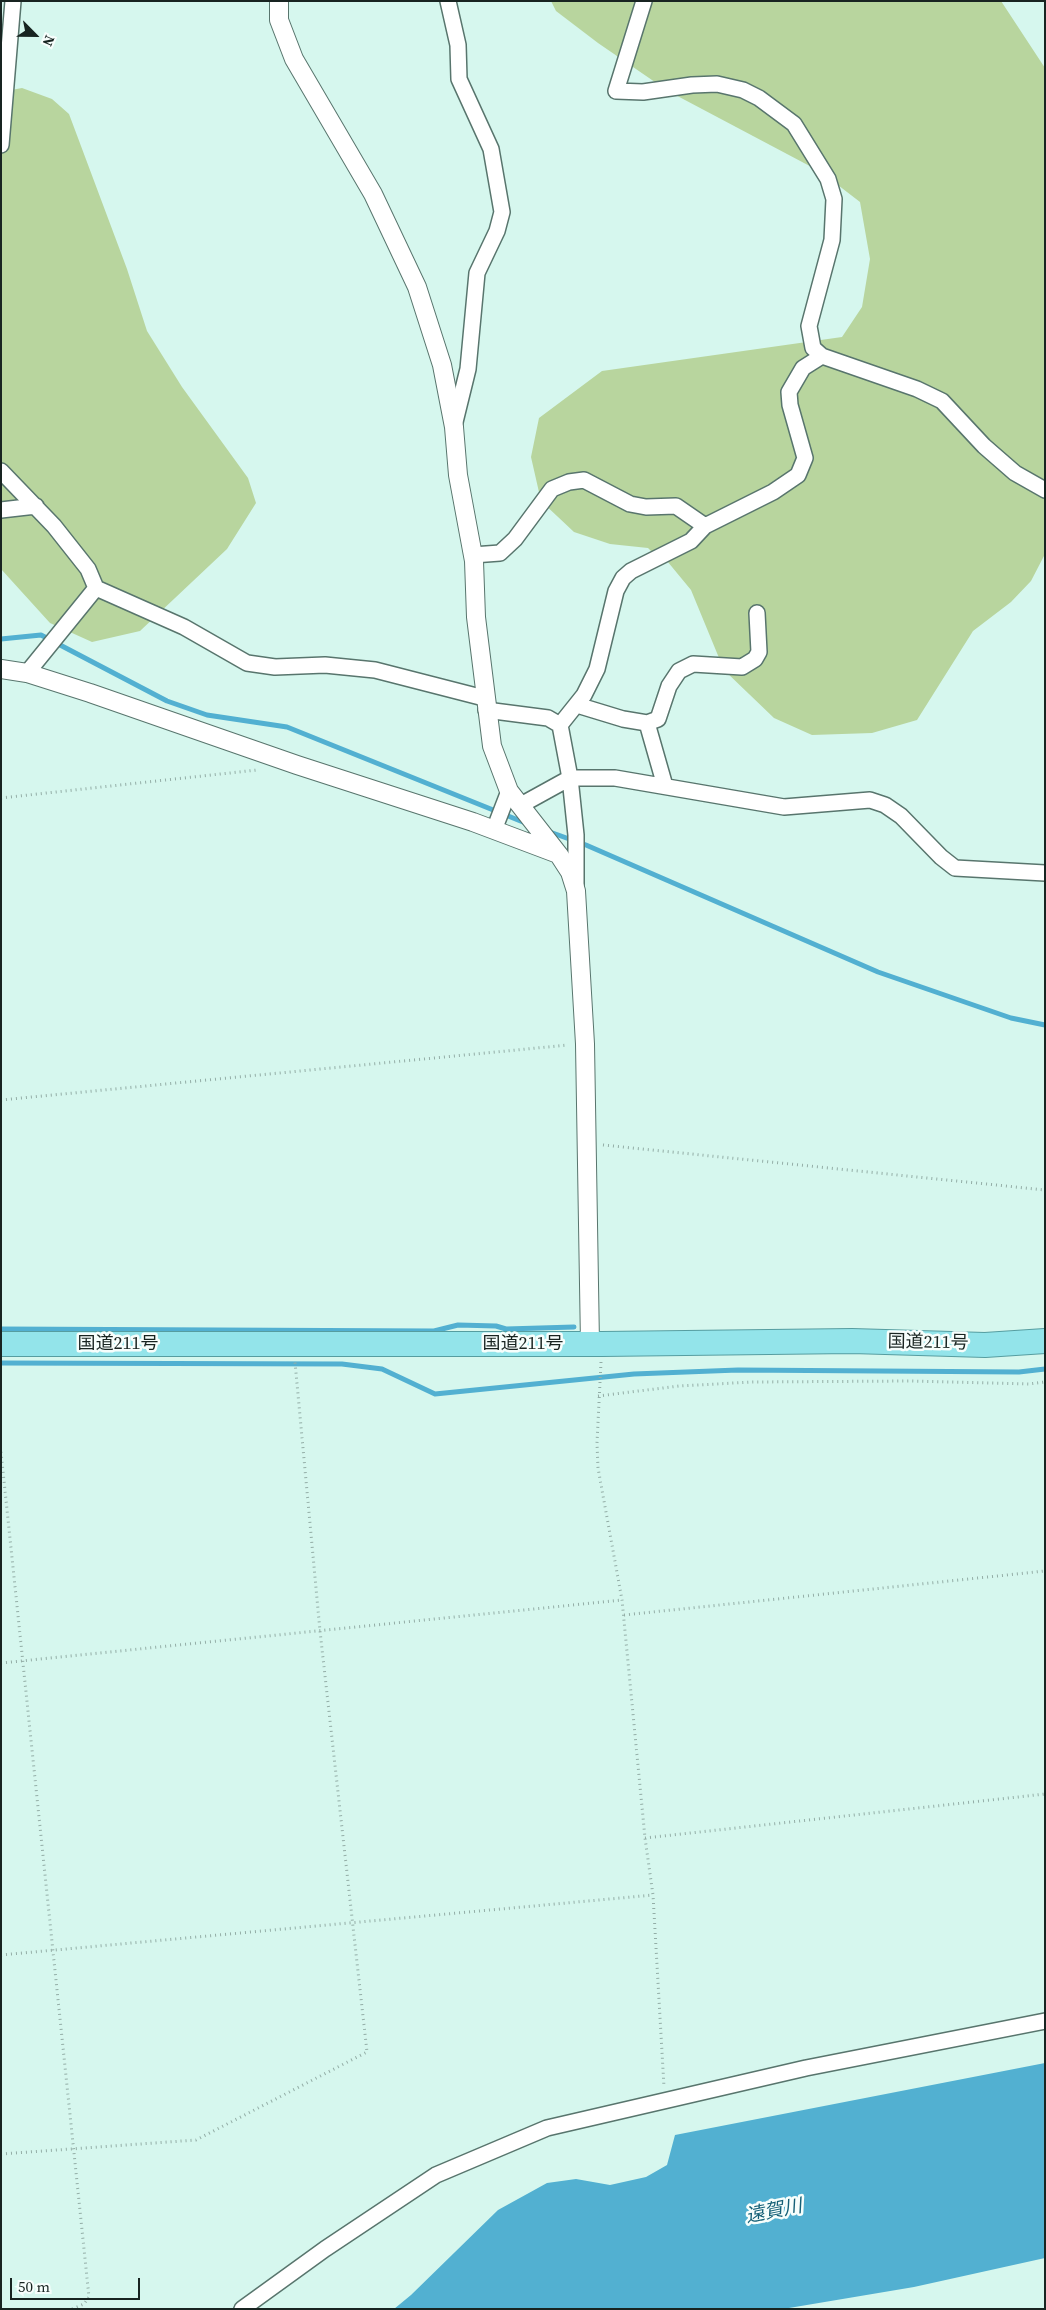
<!DOCTYPE html>
<html>
<head>
<meta charset="utf-8">
<style>
	body { margin:0 }
	#map { position:relative; width:1046px; height:2310px; overflow:hidden; background:#d6f7ee; font-family:"Source Serif 4",serif }
	canvas { display:block }
	.frame { position:absolute; inset:0; border:2px solid #182421; pointer-events:none }
	.north { position:absolute; left:10px; top:10px; width:50px; height:50px; -webkit-text-stroke:4px #f7fefc; paint-order:stroke; rotate:113deg; font-size:14px; font-weight:700; line-height:20px; text-align:center; color:#182421 }
	.north::after { content:''; display:block; margin:auto; width:18px; height:22px; background:#182421; clip-path:polygon(50% 0,100% 100%,50% 72%,0 100%) }
	.scale { position:absolute; left:10px; top:2278px; width:130px; height:22px; box-sizing:border-box; border:2px solid #182421; border-top:0; padding-left:6px; font-size:15px; line-height:18px; white-space:nowrap; color:#182421; -webkit-text-stroke:4px #f7fefc; paint-order:stroke }
</style>
</head>
<body>
<div id="map">
<canvas width="1046" height="2310"></canvas>
<div class="frame"></div>
<div class="north">N</div>
<div class="scale">50 m</div>
</div>
<script>
const ctx = document.querySelector('canvas').getContext('2d');
ctx.lineJoin = 'round';
function fillPath(path, color) { ctx.fillStyle = color; ctx.fill(path, 'evenodd'); }
const toPath = rows => new Path2D(rows.map(r => 'M' + r).join(''));
function trace(path, color, width, dash) { ctx.strokeStyle = color; ctx.lineWidth = width; ctx.lineCap = dash ? 'butt' : 'round'; ctx.setLineDash(dash || []); ctx.stroke(path); }
function write(font, color, halo, rows, align = 'center') {
  ctx.font = font + ' "Source Serif 4","Noto Sans JP",serif'; ctx.lineWidth = 5; ctx.setLineDash([]); ctx.textBaseline = 'middle'; ctx.strokeStyle = halo; ctx.fillStyle = color; for (const [text, x, y, turn = 0] of rows) {
    ctx.save(); ctx.translate(x, y); ctx.rotate((+turn || 0) * Math.PI / 180); ctx.textAlign = isNaN(turn) ? turn : align; if (halo) ctx.strokeText(text, 0, 0); ctx.fillText(text, 0, 0); ctx.restore();
  }
}
fillPath(toPath([
	[551,1,1001,1,1045,68,1045,554,1031,581,1011,602,973,631,917,720,872,733,812,735,774,718,724,670,691,590,658,550,652,552,648,548,610,544,574,532,541,501,531,457,539,418,602,371,842,337,862,307,870,259,860,202,821,172,668,91,598,43,556,11],
	[22,88,52,99,69,114,127,269,147,331,182,387,248,478,256,503,227,549,140,631,92,642,50,623,1,569,1,92]
]), '#b8d59e');
fillPath(toPath([
	[1045,2063,1045,2258,914,2287,783,2309,394,2309,411,2295,498,2210,547,2183,576,2179,610,2185,646,2177,667,2165,675,2135]
]), '#52b0d1');
trace(toPath([
	[1,639,41,635,167,701,207,715,287,727,528,824],
	[547,831,586,845,878,972,1011,1018,1045,1025],
	[1,1329,434,1331,458,1325,496,1326,506,1329,574,1327],
	[1,1363,342,1364,382,1369,435,1394,634,1374,738,1370,1019,1372,1045,1369]
]), '#52b0d1', 5);
const minor = toPath([
	[448,1,458,45,459,79,491,149,502,212,497,231,477,273,468,369,454,426],
	[644,1,616,91,643,92,692,85,717,84,743,90,759,98,794,124,828,179,834,199,832,240,809,326,813,348,822,356,917,389,942,401,984,446,1015,473,1045,490],
	[1,145,13,1],
	[1,471,54,526,88,569,96,588,184,627,247,663,275,667,325,665,375,670,484,698],
	[1,510,36,506],
	[473,555,500,553,515,539,552,489,569,482,584,480,630,504,646,507,676,506,705,526],
	[27,673,96,588],
	[577,705,623,719,647,723,658,719,669,686,679,671,693,664,742,667,755,659,759,652,757,613],
	[486,710,548,718,560,725],
	[647,723,665,786],
	[521,805,570,778,615,778,784,807,870,800,885,805,901,816,941,857,955,868,1045,873],
	[494,830,509,791],
	[576,886,576,835,570,778,560,725,584,695,597,669,616,591,623,578,631,571,691,541,705,526,773,492,798,475,805,458,790,405,789,392,803,368,822,356],
	[242,2309,325,2249,436,2175,547,2128,806,2068,1045,2021]
]);
const tertiary = toPath([
	[279,1,279,20,294,59,373,194,417,287,442,365,454,427,458,475,474,561,476,617,492,746,509,791,559,855,570,872,576,891,585,1044,590,1344],
	[1,669,27,673,90,693,297,765,473,822,558,854]
]);
const trunk = toPath([
	[1,1344,602,1344,852,1341,985,1345,1045,1341]
]);
trace(minor, '#58756d', 18);
trace(tertiary, '#58756d', 20);
trace(trunk, '#569da0', 26);
trace(toPath([
	[1,798,257,770],
	[1,1100,568,1045],
	[603,1145,1045,1190],
	[601,1362,597,1443,598,1468,622,1600,645,1838,653,1895,664,2087],
	[598,1396,679,1386,753,1382,909,1381,1029,1384,1045,1382],
	[1,1452,89,2297,84,2304,72,2309],
	[624,1615,1045,1571],
	[1,1663,622,1600],
	[645,1838,1045,1794],
	[1,1955,653,1895],
	[1,2154,196,2140,367,2052,320,1631,295,1362]
]), '#93ada6', 3, [1, 4]);
trace(minor, '#fff', 15);
trace(tertiary, '#fff', 18);
trace(trunk, '#93e4ea', 24);
write('18px', '#182421', '#f7fefc', [
	["国道211号",928,1343,1],
	["国道211号",118,1344],
	["国道211号",523,1344]
]);
write('italic 19px', '#156077', '#f7fefc', [
	["遠賀川",774,2212,-11]
]);
</script>
</body>
</html>
